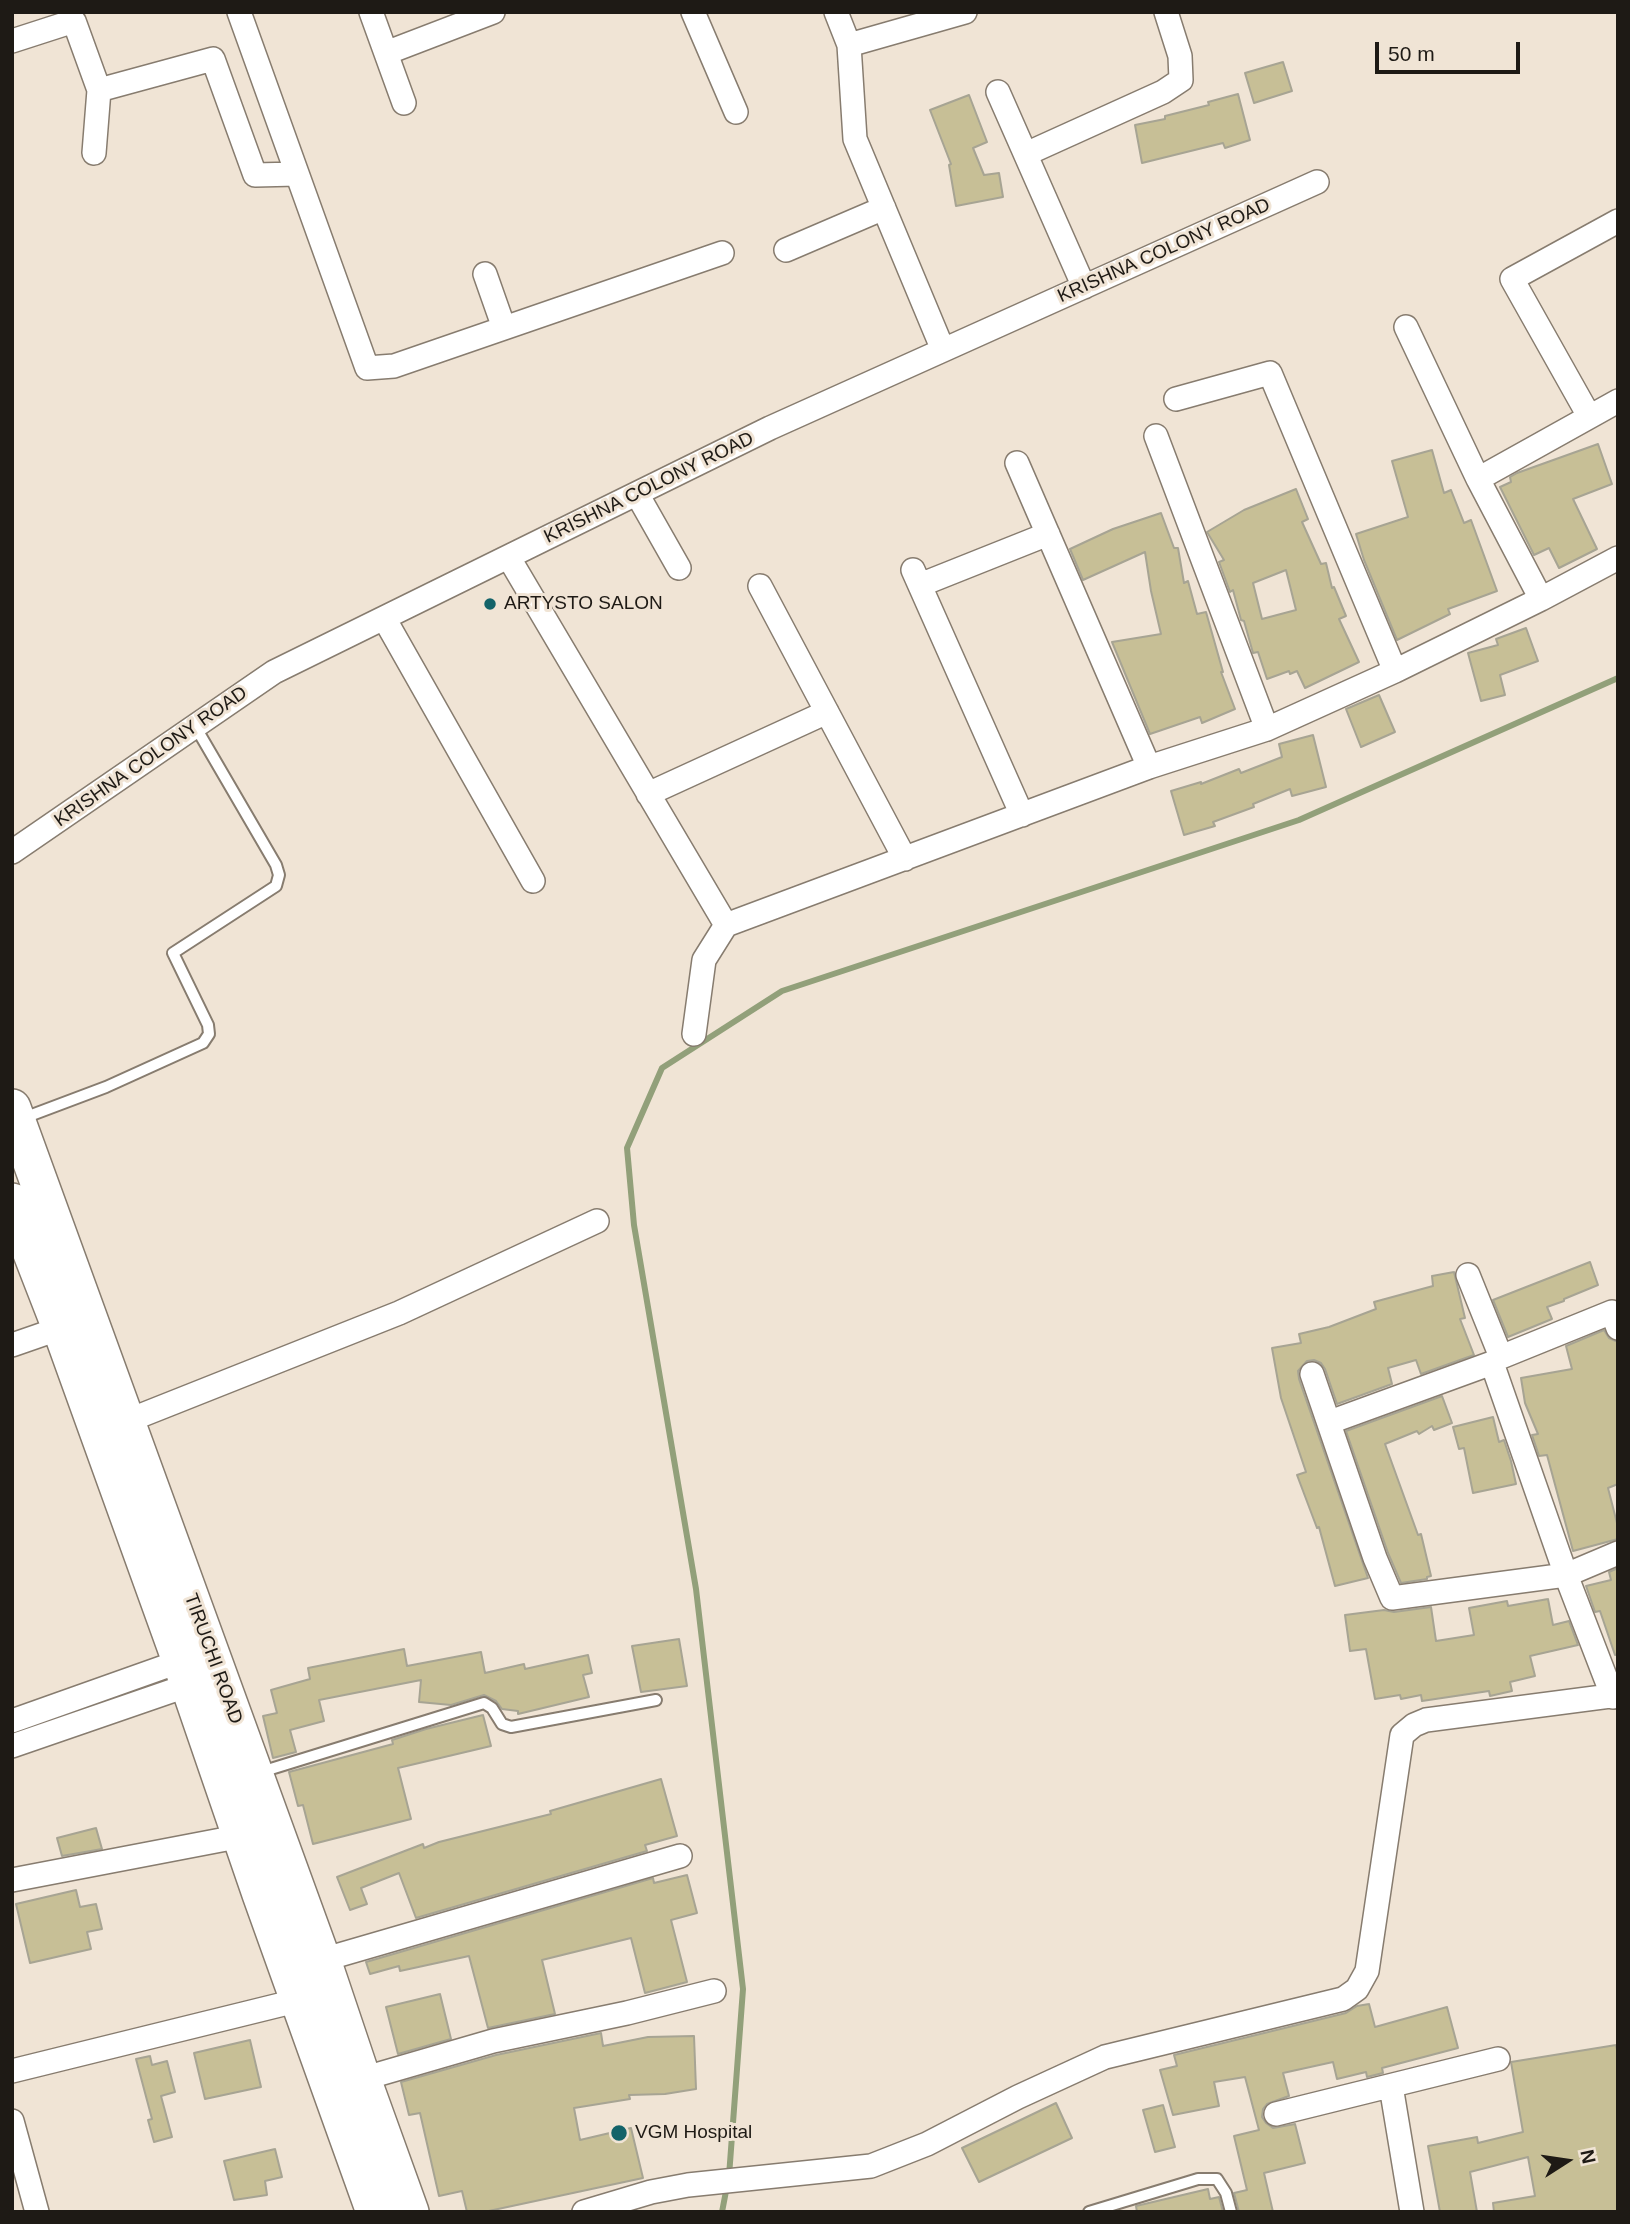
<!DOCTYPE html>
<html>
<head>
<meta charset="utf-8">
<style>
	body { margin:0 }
	#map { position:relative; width:1630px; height:2224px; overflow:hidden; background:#f0e4d5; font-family:Helvetica,sans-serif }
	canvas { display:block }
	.frame { position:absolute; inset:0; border:14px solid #1e1a15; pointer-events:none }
	.north { position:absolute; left:1532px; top:2126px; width:70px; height:70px; -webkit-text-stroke:5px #f0e4d5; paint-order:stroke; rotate:78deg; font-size:19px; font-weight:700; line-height:28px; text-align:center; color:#1e1a15 }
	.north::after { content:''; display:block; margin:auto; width:24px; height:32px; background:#1e1a15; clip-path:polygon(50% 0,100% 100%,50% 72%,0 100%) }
	.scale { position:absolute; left:1375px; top:42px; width:145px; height:32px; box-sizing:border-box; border:4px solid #1e1a15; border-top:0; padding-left:9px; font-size:21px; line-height:24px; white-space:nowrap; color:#1e1a15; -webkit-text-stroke:5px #f0e4d5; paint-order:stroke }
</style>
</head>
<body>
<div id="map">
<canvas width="1630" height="2224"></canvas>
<div class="frame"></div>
<div class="north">N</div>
<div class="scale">50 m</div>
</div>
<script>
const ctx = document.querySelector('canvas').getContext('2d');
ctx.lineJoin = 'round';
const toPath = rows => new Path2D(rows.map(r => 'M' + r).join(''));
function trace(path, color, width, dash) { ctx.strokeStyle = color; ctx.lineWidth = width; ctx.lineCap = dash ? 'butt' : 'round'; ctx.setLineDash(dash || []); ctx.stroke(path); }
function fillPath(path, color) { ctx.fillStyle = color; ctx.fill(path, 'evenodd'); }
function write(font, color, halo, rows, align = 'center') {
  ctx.font = font + ' Helvetica,sans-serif'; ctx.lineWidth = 6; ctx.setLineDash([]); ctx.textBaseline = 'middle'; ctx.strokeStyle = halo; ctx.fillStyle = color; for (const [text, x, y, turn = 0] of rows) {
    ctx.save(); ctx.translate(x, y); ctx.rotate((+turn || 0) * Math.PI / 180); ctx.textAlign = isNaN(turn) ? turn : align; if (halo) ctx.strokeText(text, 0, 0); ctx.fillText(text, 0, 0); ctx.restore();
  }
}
trace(toPath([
	[729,2176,743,1989,696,1589,634,1225,627,1148,662,1068,782,991,1299,820,1618,678],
	[722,2212,727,2186]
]), '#92a07a', 6);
const building = toPath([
	[1283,62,1292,91,1254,103,1245,73,1283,62],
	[1238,94,1250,140,1225,148,1223,143,1142,163,1135,125,1165,119,1165,116,1209,105,1208,102,1238,94],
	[969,95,987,142,973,148,984,175,999,173,1003,197,956,206,949,165,951,164,930,110,969,95],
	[1598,444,1612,484,1573,499,1597,549,1559,568,1549,548,1534,555,1500,487,1511,482,1510,477,1517,473,1598,444],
	[1432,450,1444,493,1451,490,1464,523,1471,520,1497,591,1448,609,1450,614,1397,640,1364,560,1356,534,1408,517,1392,461,1432,450],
	[1296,489,1308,519,1302,522,1321,564,1326,563,1332,588,1334,587,1346,616,1339,619,1359,662,1305,688,1297,671,1290,674,1289,671,1267,679,1258,652,1253,653,1244,621,1241,620,1233,590,1230,592,1219,562,1224,560,1207,532,1244,510,1296,489],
	[1286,570,1296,610,1262,619,1253,583,1286,570],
	[1161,513,1174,548,1178,548,1184,583,1188,581,1197,614,1206,612,1223,672,1221,672,1235,709,1202,723,1200,717,1150,734,1112,642,1161,634,1151,591,1145,552,1083,580,1070,549,1113,529,1161,513],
	[1526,628,1538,661,1500,675,1505,695,1481,701,1468,653,1498,645,1496,639,1526,628],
	[1379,695,1395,732,1361,747,1346,709,1379,695],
	[1313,735,1326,787,1292,796,1290,789,1253,804,1254,807,1213,822,1215,826,1184,835,1171,791,1201,782,1201,784,1239,769,1241,773,1282,757,1279,744,1313,735],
	[1590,1262,1598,1285,1564,1299,1564,1301,1547,1307,1552,1319,1508,1337,1493,1300,1590,1262],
	[1454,1272,1465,1318,1460,1319,1474,1355,1421,1374,1416,1360,1388,1368,1392,1384,1337,1404,1325,1369,1321,1363,1314,1360,1307,1361,1298,1371,1299,1379,1368,1578,1335,1586,1319,1527,1317,1528,1297,1475,1306,1472,1281,1398,1272,1348,1301,1343,1299,1334,1329,1327,1376,1309,1374,1302,1433,1286,1432,1276,1454,1272],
	[1604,1330,1609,1338,1618,1342,1618,1484,1608,1488,1618,1527,1618,1539,1573,1551,1547,1455,1539,1456,1532,1435,1538,1434,1525,1403,1521,1378,1572,1369,1566,1346,1604,1330],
	[1442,1396,1452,1423,1434,1430,1432,1426,1419,1434,1417,1431,1385,1444,1418,1535,1421,1534,1431,1576,1427,1577,1427,1579,1401,1583,1388,1553,1346,1431,1442,1396],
	[1493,1417,1499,1442,1504,1440,1511,1461,1516,1484,1473,1493,1464,1448,1459,1449,1453,1427,1493,1417],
	[1618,1568,1618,1654,1615,1655,1600,1611,1595,1612,1586,1586,1611,1580,1609,1572,1618,1568],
	[1548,1599,1553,1625,1569,1621,1578,1645,1530,1656,1535,1676,1510,1682,1512,1691,1490,1696,1489,1691,1422,1701,1421,1695,1401,1699,1400,1695,1375,1699,1366,1649,1350,1651,1345,1615,1384,1610,1394,1612,1431,1607,1436,1641,1474,1635,1469,1608,1507,1601,1508,1606,1548,1599],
	[679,1639,687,1686,641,1692,632,1646,679,1639],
	[404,1649,407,1666,481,1652,485,1673,524,1664,525,1669,588,1655,592,1673,583,1675,589,1697,518,1714,518,1711,502,1709,496,1701,484,1695,451,1705,419,1702,421,1680,319,1700,324,1721,290,1730,296,1752,273,1758,263,1716,277,1713,271,1690,310,1679,308,1668,404,1649],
	[483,1715,491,1746,398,1768,411,1819,313,1844,303,1805,298,1806,289,1772,393,1744,392,1740,426,1729,483,1715],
	[661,1779,677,1836,645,1845,647,1851,416,1918,399,1873,361,1888,367,1904,350,1910,337,1877,423,1844,424,1848,439,1842,551,1814,550,1811,661,1779],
	[96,1828,102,1849,62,1856,57,1838,96,1828],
	[687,1875,697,1913,671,1920,687,1982,645,1993,631,1938,542,1960,555,2014,488,2028,469,1956,400,1971,399,1966,370,1974,366,1962,653,1878,654,1883,687,1875],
	[76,1890,80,1907,96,1904,102,1929,87,1932,91,1949,30,1963,16,1904,76,1890],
	[440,1994,451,2039,398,2054,386,2007,440,1994],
	[1369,2004,1375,2027,1447,2007,1458,2048,1382,2068,1383,2073,1367,2077,1366,2072,1337,2079,1333,2062,1283,2073,1289,2096,1267,2104,1263,2109,1262,2117,1266,2123,1273,2128,1295,2124,1305,2163,1264,2173,1273,2212,1239,2212,1234,2193,1247,2190,1234,2136,1259,2130,1245,2077,1214,2082,1219,2106,1173,2115,1160,2070,1177,2066,1174,2055,1346,2013,1357,2006,1369,2004],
	[601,2033,603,2046,648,2037,694,2036,696,2089,665,2094,629,2095,630,2099,574,2108,580,2140,631,2128,643,2178,484,2212,467,2212,462,2191,439,2196,420,2113,409,2115,401,2082,496,2055,601,2033],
	[250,2040,261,2087,205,2099,194,2053,250,2040],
	[1616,2045,1618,2054,1618,2212,1494,2212,1493,2203,1535,2196,1528,2157,1470,2172,1477,2212,1440,2212,1428,2146,1477,2137,1478,2143,1523,2132,1511,2062,1616,2045],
	[150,2056,152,2065,167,2061,175,2092,161,2096,172,2137,154,2142,148,2120,152,2119,136,2059,150,2056],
	[1056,2103,1072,2138,979,2182,962,2148,1056,2103],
	[1163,2105,1175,2147,1155,2152,1143,2110,1163,2105],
	[275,2149,282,2177,265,2181,267,2195,234,2200,224,2161,275,2149],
	[1208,2189,1210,2199,1219,2197,1223,2212,1137,2212,1136,2206,1208,2189]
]);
fillPath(building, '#c7bf96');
trace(building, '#a7a493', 2);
const service = toPath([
	[21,1119,106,1087,203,1043,209,1034,208,1025,173,953,276,886,279,875,276,865,195,726],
	[261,1772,484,1703,492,1708,502,1724,511,1727,656,1700],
	[1089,2212,1198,2179,1217,2179,1226,2193,1231,2212]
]);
const minor = toPath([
	[239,12,367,368,394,366,722,253],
	[371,12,404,103],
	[693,12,736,112],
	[836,12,849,45,855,139,943,350],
	[12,41,74,21,99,90,94,153],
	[849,45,965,12],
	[386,53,493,12],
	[99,90,213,59,255,175,297,174],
	[998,92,1084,287],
	[1026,154,1163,92,1181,80,1180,56,1166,12],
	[786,250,884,208],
	[485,274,504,328],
	[1406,327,1478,479],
	[1176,399,1270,373,1395,671],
	[1589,416,1512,279,1618,221],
	[1156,436,1267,729],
	[1017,463,1149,767],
	[637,494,679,568],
	[509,558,726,925,1149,767,1267,729,1395,671,1541,599,1478,479,1618,401],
	[913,570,1022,815],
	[920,585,1048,534],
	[760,586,905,859],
	[1541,599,1618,558],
	[384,618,533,881],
	[648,794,827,712],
	[12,852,274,672,770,428,1317,182],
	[694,1034,704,960,726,925],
	[1468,1275,1501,1357,1492,1363,1566,1575,1613,1697],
	[12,1345,61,1328],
	[1501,1357,1612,1312,1618,1328],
	[1312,1374,1375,1558,1392,1598,1566,1575,1618,1553],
	[127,1421,399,1313,597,1221],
	[1330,1422,1492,1363],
	[12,1721,181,1661],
	[12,1746,189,1685],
	[12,1880,242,1836],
	[322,1960,680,1856],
	[12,2071,300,2000],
	[362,2079,493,2041,627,2013,714,1991],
	[1391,2086,1412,2212],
	[1276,2114,1498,2059],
	[12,2121,37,2212],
	[584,2212,651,2192,688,2185,871,2166,927,2144,1018,2097,1105,2057,1343,1999,1357,1989,1367,1971,1402,1735,1414,1725,1426,1720,1618,1695]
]);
const trunk = toPath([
	[12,1108,322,1960,362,2079,410,2212],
	[12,1202,61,1328,181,1661,261,1894,375,2212]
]);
trace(service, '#877c6f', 14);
trace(minor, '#877c6f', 26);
trace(trunk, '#877c6f', 40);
trace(service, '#fff', 10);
trace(minor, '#fff', 23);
trace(trunk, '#fff', 37);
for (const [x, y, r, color] of [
	[490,604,7,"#136369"],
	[619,2133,9,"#136369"]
]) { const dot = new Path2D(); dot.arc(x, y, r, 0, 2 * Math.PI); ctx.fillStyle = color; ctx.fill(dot); trace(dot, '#f0e4d5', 2.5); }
write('19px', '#1e1a15', '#f0e4d5', [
	["KRISHNA COLONY ROAD",1164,251,-24],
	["KRISHNA COLONY ROAD",649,488,-26],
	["KRISHNA COLONY ROAD",151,757,-35],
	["TIRUCHI ROAD",213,1659,70]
]);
write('19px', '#1e1a15', '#f0e4d5', [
	["ARTYSTO SALON",504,604],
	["VGM Hospital",635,2133]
], 'left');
</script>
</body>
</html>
